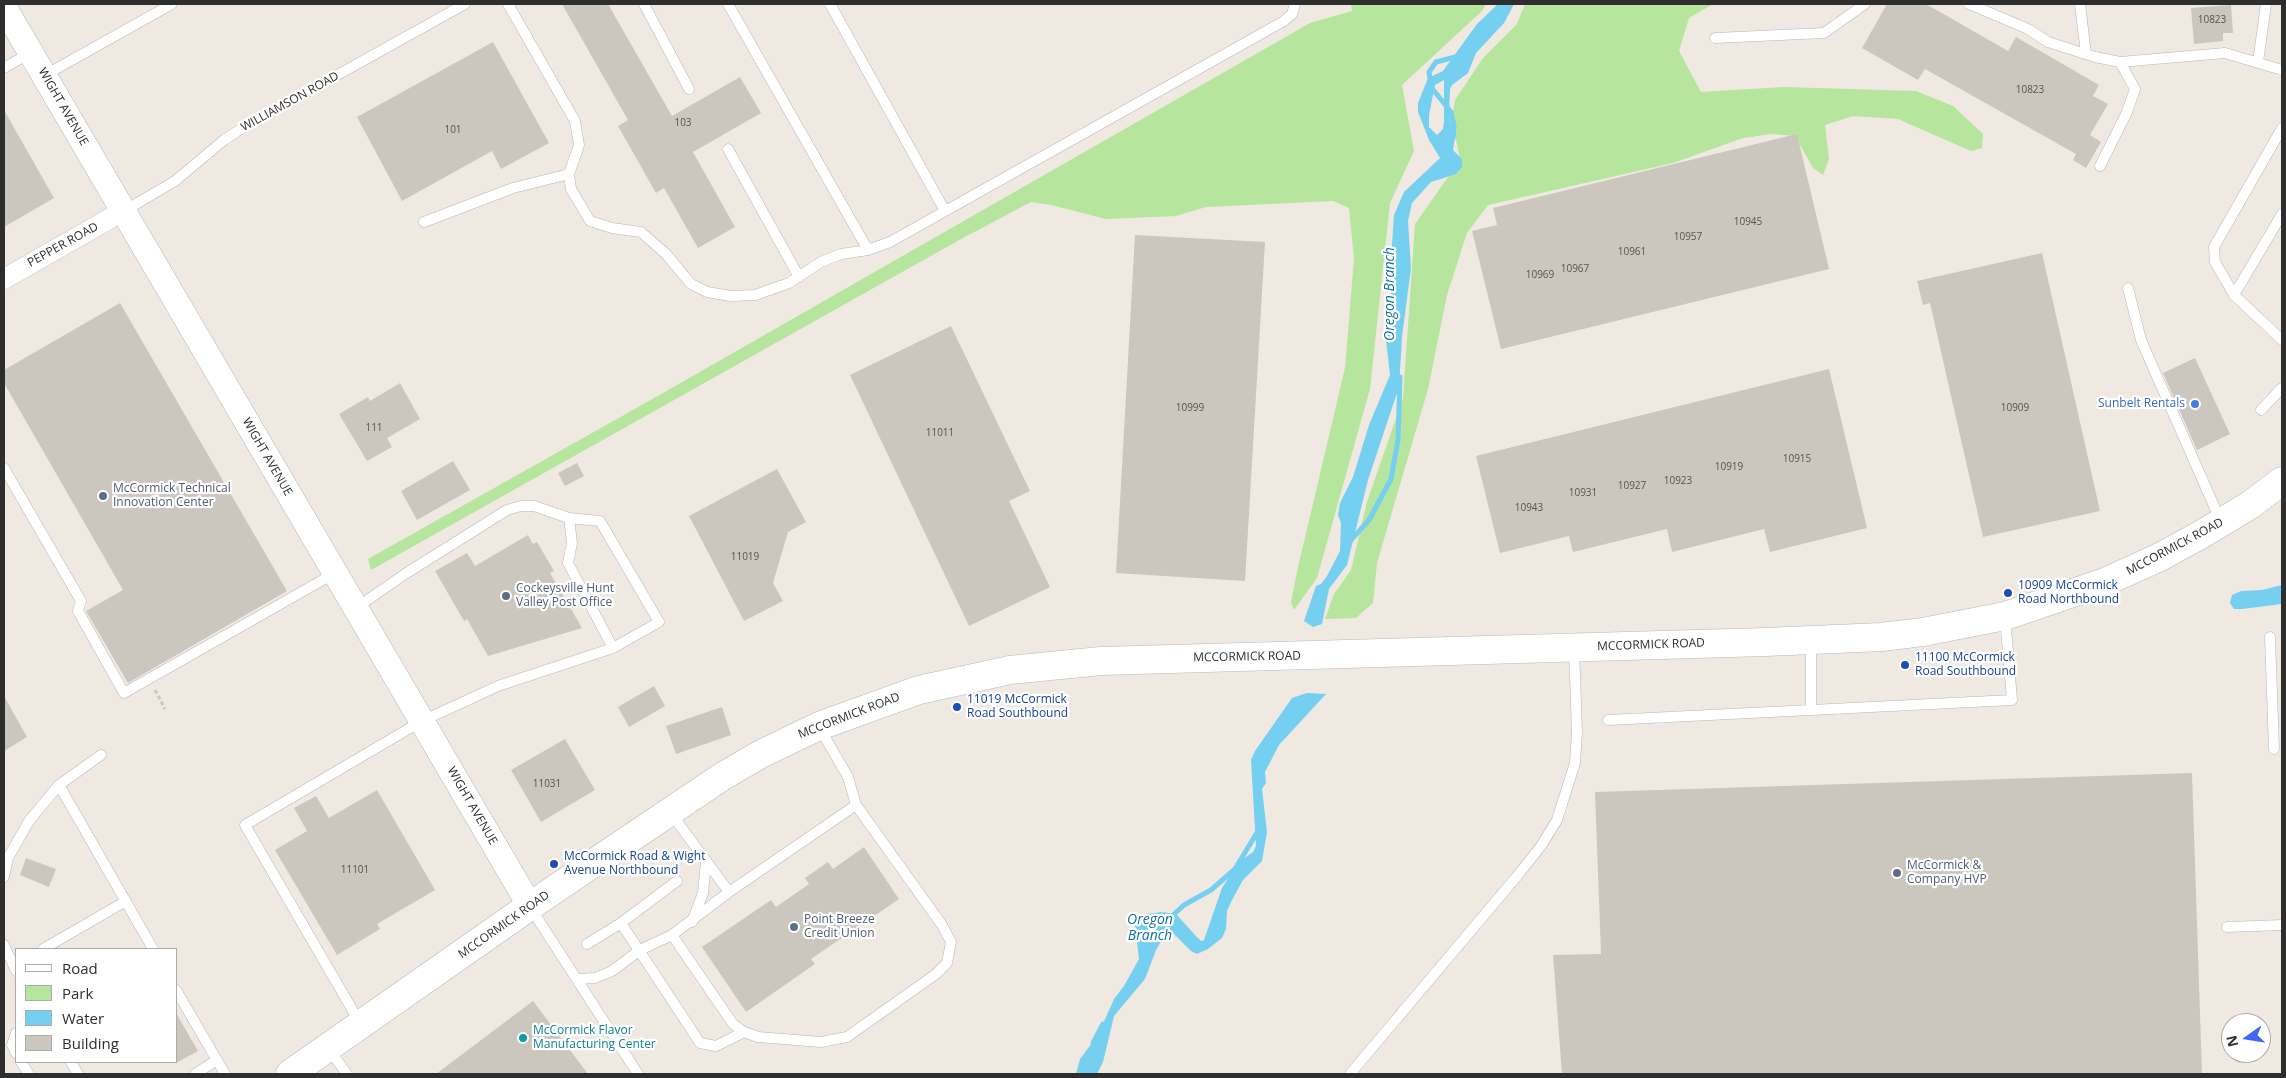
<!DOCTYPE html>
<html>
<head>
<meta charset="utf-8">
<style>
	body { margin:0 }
	#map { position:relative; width:2286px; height:1078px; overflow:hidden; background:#efe9e1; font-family:"Open Sans",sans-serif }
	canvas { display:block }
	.frame { position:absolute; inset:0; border:5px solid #2e2e2e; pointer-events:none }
	.legend { position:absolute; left:15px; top:948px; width:162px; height:115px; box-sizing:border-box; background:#fff; border:1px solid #ababab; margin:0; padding:6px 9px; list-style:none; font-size:15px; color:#2e2e2e }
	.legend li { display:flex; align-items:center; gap:10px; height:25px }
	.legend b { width:25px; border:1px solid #ababab }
	.north { position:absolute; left:2221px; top:1013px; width:50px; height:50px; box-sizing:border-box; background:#fff; border:1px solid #ababab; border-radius:50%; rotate:257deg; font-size:14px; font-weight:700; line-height:20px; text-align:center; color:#2e2e2e }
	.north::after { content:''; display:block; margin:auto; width:18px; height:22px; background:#4264fb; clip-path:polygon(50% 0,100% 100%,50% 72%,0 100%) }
</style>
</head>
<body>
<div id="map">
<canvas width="2286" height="1078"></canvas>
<div class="frame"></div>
<ul class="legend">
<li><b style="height:6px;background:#fff"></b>Road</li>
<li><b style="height:14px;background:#b6e59e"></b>Park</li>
<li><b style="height:14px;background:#75cff0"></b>Water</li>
<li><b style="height:14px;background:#cbc7bf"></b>Building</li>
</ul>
<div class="north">N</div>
</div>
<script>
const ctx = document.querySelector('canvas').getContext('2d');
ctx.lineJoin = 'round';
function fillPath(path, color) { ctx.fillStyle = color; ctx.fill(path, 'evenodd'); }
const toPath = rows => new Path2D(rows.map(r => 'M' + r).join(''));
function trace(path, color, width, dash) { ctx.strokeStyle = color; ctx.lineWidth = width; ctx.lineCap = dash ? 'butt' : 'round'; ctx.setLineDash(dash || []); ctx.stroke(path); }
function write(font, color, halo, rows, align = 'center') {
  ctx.font = font + ' "Open Sans",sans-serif'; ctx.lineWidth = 4.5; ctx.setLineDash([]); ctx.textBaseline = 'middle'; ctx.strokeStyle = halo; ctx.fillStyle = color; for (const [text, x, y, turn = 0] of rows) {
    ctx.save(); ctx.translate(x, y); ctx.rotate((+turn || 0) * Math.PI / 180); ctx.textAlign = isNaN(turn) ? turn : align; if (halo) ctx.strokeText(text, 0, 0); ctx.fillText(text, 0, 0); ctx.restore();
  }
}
fillPath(toPath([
	[1351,4,1486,4,1482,11,1402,85,1414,151,1390,203,1370,389,1317,578,1294,610,1291,602,1298,567,1345,368,1354,259,1349,208,1333,201,1206,207,1176,216,1106,219,1051,205,1031,202,961,239,371,570,368,559,656,397,1310,23,1352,11],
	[1525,4,1713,4,1689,18,1679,51,1701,92,1783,87,1916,91,1953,106,1983,134,1982,148,1971,151,1898,119,1853,116,1825,125,1829,159,1823,175,1813,168,1795,136,1772,134,1743,138,1673,163,1488,205,1467,233,1447,295,1428,389,1377,563,1373,603,1356,618,1325,619,1334,594,1351,570,1367,502,1403,398,1415,224,1460,160,1452,118,1455,100,1483,58,1517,24]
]), '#b6e59e');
fillPath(toPath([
	[1498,4,1514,4,1504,23,1476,53,1468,73,1452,85,1450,89,1449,115,1455,137,1453,150,1462,159,1462,167,1456,174,1431,182,1412,203,1408,221,1411,268,1402,337,1399,387,1368,480,1347,565,1329,589,1322,624,1313,627,1304,621,1316,586,1321,584,1327,576,1340,551,1341,523,1338,515,1340,503,1353,477,1369,425,1390,375,1386,340,1391,303,1391,259,1394,215,1404,192,1440,158,1429,140,1418,112,1418,103,1428,78,1443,71,1477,24],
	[1444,80,1444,121,1443,129,1437,135,1429,127,1429,115,1435,85],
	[2282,585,2282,604,2242,609,2234,609,2230,603,2232,595,2241,591,2262,590],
	[1307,693,1326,694,1279,745,1265,772,1266,783,1262,789,1267,832,1262,861,1243,880,1232,900,1227,911,1226,929,1222,938,1208,949,1197,954,1191,951,1174,934,1166,933,1156,950,1145,979,1114,1016,1103,1062,1097,1074,1076,1074,1080,1059,1098,1035,1114,999,1124,986,1139,959,1135,924,1137,919,1148,914,1161,912,1176,914,1195,935,1201,941,1204,940,1222,888,1239,862,1253,852,1256,846,1251,760,1255,751,1292,698]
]), '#75cff0');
trace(toPath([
	[1453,138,1454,126,1451,112,1431,87,1429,72,1436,62,1459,56],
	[1351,540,1369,520,1391,479,1398,440,1400,377],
	[1170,918,1184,905,1211,890,1235,869,1258,831],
	[1093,1043,1103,1024]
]), '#75cff0', 5);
fillPath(toPath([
	[562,4,608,4,672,116,740,77,761,113,693,152,735,227,698,248,664,188,656,193,618,126,628,120],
	[1887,4,1926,4,2008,51,2016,37,2099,85,2093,96,2108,104,2090,135,2101,142,2086,168,2073,160,2076,154,1925,69,1918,80,1862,48],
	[2231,5,2233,33,2223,33,2223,41,2194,44,2191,8],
	[493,42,549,143,501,169,492,151,402,201,357,117],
	[4,110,54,198,4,227],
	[1797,134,1829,269,1501,349,1472,231,1497,225,1493,208],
	[1135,235,1265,242,1245,581,1116,573],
	[2042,253,2100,511,1983,537,1930,303,1923,305,1917,281],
	[120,303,287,591,128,683,86,611,123,590,4,383,4,370],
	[951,326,1030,491,1009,501,1050,587,969,626,850,375],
	[2195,358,2230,434,2197,450,2163,373],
	[1829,369,1867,528,1770,552,1764,529,1672,552,1667,529,1573,552,1569,536,1500,553,1476,456],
	[400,383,420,419,387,438,392,447,367,461,339,414,368,397,370,401],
	[453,461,470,490,417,520,401,491],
	[577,463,584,476,565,486,558,473],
	[777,469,806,522,788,532,773,583,783,601,744,621,689,516],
	[528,535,533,544,537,542,554,571,550,573,582,628,488,656,467,619,464,621,435,571,467,553,475,566],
	[654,686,665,706,629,727,618,707],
	[4,696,27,737,4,751],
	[722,707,731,735,676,754,666,726],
	[565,739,595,790,541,822,511,770],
	[2192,773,2202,1074,1562,1074,1553,955,1601,954,1595,792],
	[377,790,435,890,377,924,380,929,337,955,275,850,307,831,294,808,316,796,329,818],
	[864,847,899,899,811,959,815,964,746,1012,702,947,771,900,776,907,809,884,805,878,828,862,833,869],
	[26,858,56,869,49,887,20,875],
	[533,1001,588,1074,436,1074],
	[176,1013,198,1051,176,1063]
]), '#cbc7bf');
const service = toPath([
	[508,4,575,121,579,145,569,174,571,189,590,221,612,228,641,232,666,254,691,284,707,292,731,296,755,295,789,283,821,262,841,254,868,250,890,242,1284,21,1292,14,1295,4],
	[644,4,689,89],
	[728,4,868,250],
	[830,4,945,211],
	[1969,4,2028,29,2048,42,2095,57,2120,62,2225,53,2282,70],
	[2080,4,2086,54],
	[1715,38,1824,33,1865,4],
	[2258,62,2266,4],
	[4,68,30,53],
	[45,75,172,4],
	[728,149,799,277],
	[2100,166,2127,112,2135,89,2120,62],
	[124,211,175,181,224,140,244,127,465,4],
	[2282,214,2234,295,2282,340],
	[424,222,513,188,569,174],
	[2128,288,2141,340,2221,522],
	[2234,295,2215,262,2214,247,2282,128],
	[2261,410,2282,388],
	[4,468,81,601,78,611,124,693,335,573],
	[569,518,572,543,568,563,613,648],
	[356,608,405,574,507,510,521,506,534,506,569,518,600,521,659,622,613,648,498,686,422,721,245,825,360,1023],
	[2270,637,2274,749],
	[1811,642,1811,710,2012,700,2005,617],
	[1608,720,1811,710],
	[59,785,153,949],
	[670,812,729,892,672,935,733,1024,744,1032,758,1037,821,1042,847,1037,936,974,947,963,951,942,942,925,856,805,848,777,819,727],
	[4,877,8,858,29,821,59,785,101,755],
	[729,892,856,805],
	[530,907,638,1074],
	[692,922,703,893,706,862],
	[621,923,677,881],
	[2227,927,2282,925],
	[587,944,621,923,700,1043,716,1046,744,1032],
	[4,945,16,971],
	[43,949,126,901],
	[577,979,595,978,612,971,640,950,672,935],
	[176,990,225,1074],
	[16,1033,12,1045,16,1053],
	[328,1048,347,1074],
	[21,1062,29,1074],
	[71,1062,78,1074],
	[195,1074,217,1060],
	[1350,1074,1518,875,1541,846,1557,820,1575,763,1577,732,1574,648]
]);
const minor = toPath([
	[4,279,123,211]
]);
const tertiary = toPath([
	[4,7,530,906]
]);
const secondary = toPath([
	[290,1074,530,906,723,776,761,754,819,726,919,690,1010,670,1101,661,1766,642,1881,637,1923,632,2005,616,2105,582,2160,557,2202,534,2250,505,2282,481]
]);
trace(service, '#b4b7c1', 11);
trace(minor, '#b4b7c1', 21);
trace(tertiary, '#b4b7c1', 26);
trace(secondary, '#b4b7c1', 29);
trace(toPath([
	[155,690,165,709]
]), '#c9c9c9', 3, [4, 2.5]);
trace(service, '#fff', 10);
trace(minor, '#fff', 20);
trace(tertiary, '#fff', 25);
trace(secondary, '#fff', 28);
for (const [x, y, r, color] of [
	[2195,404,5,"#3f7fe0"],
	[103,496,5,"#5c6f8a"],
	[2008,593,5,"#1a4fb4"],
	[506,596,5,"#5c6f8a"],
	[1905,665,5,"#1a4fb4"],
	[957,707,5,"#1a4fb4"],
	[554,864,5,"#1a4fb4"],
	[1897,873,5,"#5c6f8a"],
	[794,927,5,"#5c6f8a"],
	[523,1038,5,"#0f9aa8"]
]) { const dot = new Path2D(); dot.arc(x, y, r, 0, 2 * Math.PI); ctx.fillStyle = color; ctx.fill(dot); trace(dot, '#fff', 2); }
write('10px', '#555452', null, [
	["10823",2212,20],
	["10823",2030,90],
	["103",683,123],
	["101",453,130],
	["10945",1748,222],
	["10957",1688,237],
	["10961",1632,252],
	["10967",1575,269],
	["10969",1540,275],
	["10999",1190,408],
	["10909",2015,408],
	["111",374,428],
	["11011",940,433],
	["10915",1797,459],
	["10919",1729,467],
	["10923",1678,481],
	["10927",1632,486],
	["10931",1583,493],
	["10943",1529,508],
	["11019",745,557],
	["11031",547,784],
	["11101",355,870]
]);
write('12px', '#2e2e2e', '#fff', [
	["WILLIAMSON ROAD",290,102,-29],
	["WIGHT AVENUE",63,107,60],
	["PEPPER ROAD",63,245,-29],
	["WIGHT AVENUE",267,457,60],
	["MCCORMICK ROAD",2175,547,-28],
	["MCCORMICK ROAD",1651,645,-2],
	["MCCORMICK ROAD",1247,657,-1],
	["MCCORMICK ROAD",849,716,-21],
	["WIGHT AVENUE",472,806,60],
	["MCCORMICK ROAD",504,925,-35]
]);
write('12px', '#366cbe', '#fff', [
	["Sunbelt Rentals",2185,404]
], 'right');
write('12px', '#4e5e75', '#fff', [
	["McCormick Technical",113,489],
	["Innovation Center",113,503],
	["Cockeysville Hunt",516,589],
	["Valley Post Office",516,603],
	["McCormick &",1907,866],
	["Company HVP",1907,880],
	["Point Breeze",804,920],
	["Credit Union",804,934]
], 'left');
write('12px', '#164399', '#fff', [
	["10909 McCormick",2018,586],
	["Road Northbound",2018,600],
	["11100 McCormick",1915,658],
	["Road Southbound",1915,672],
	["11019 McCormick",967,700],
	["Road Southbound",967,714],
	["McCormick Road & Wight",564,857],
	["Avenue Northbound",564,871]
], 'left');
write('12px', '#0d838f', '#fff', [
	["McCormick Flavor",533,1031],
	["Manufacturing Center",533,1045]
], 'left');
write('italic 14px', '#0d6fa3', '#fff', [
	["Oregon Branch",1390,294,-90],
	["Oregon",1150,920],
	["Branch",1150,936]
]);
</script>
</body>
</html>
